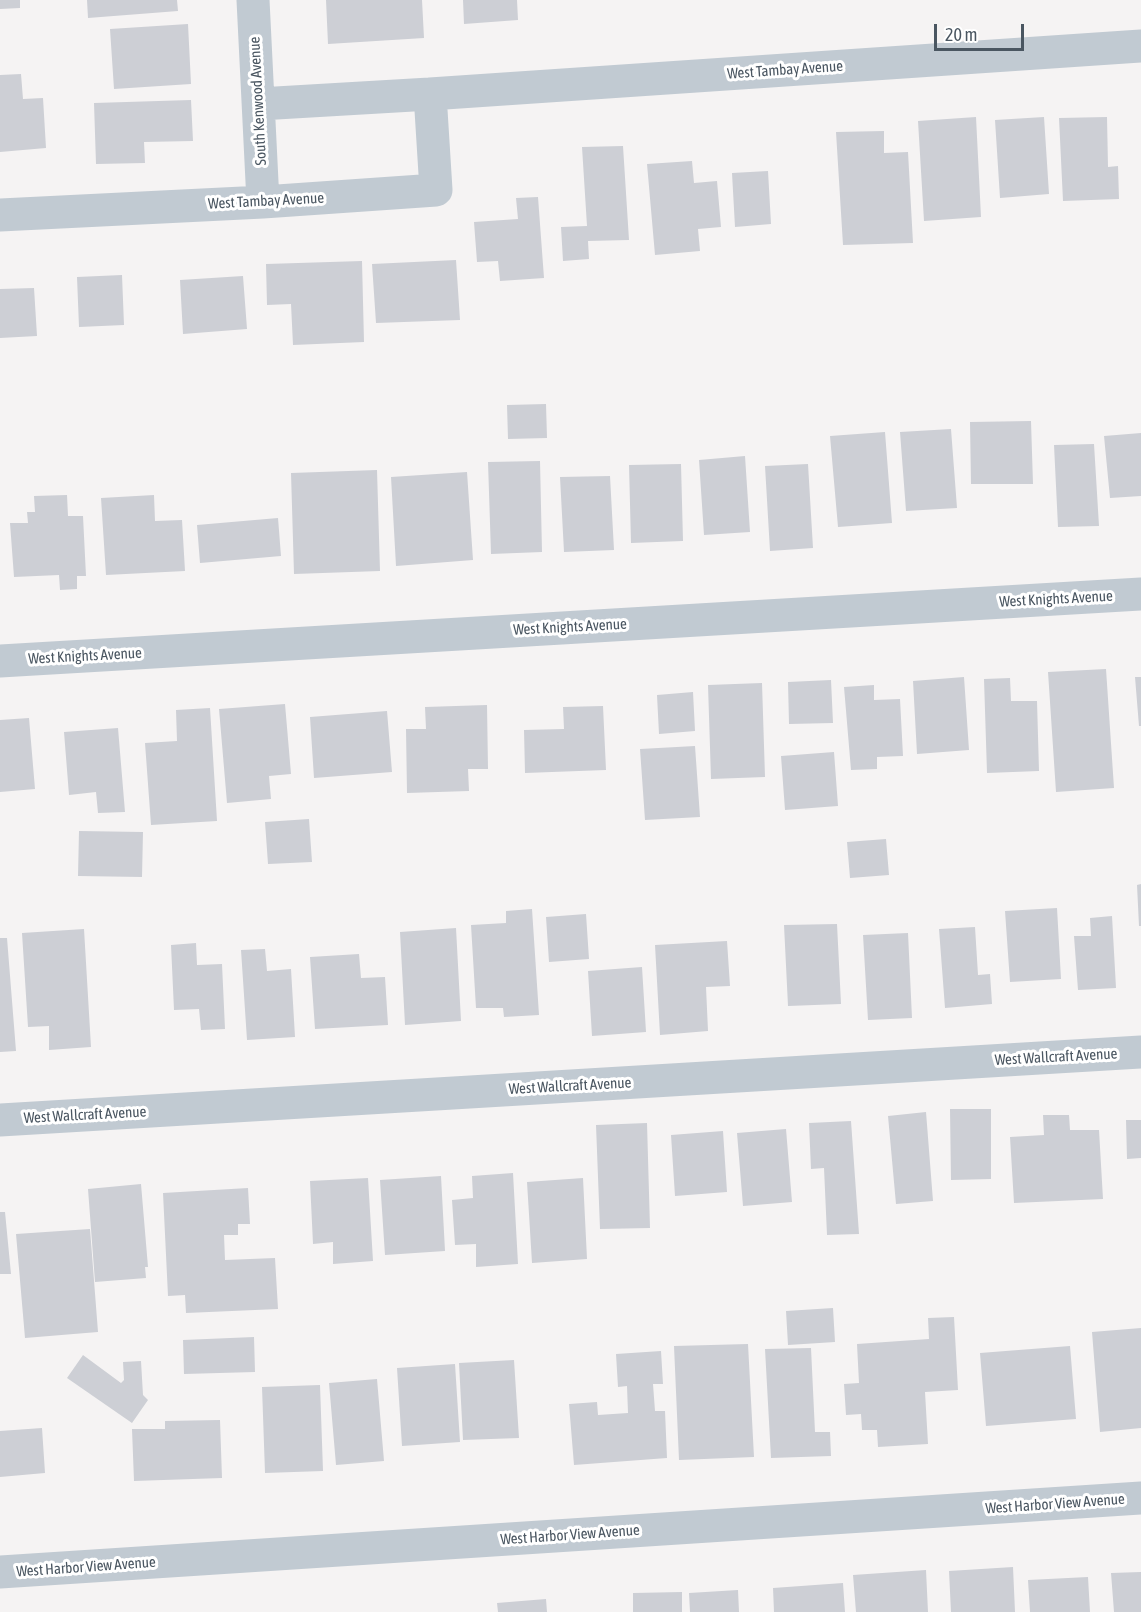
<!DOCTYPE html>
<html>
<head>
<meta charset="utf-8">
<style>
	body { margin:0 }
	#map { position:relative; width:1141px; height:1612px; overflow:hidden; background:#f5f3f3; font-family:"Asap Condensed",sans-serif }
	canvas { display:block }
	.scale { position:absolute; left:934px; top:24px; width:90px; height:27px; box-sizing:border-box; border:3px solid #4a5661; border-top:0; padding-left:8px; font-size:18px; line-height:21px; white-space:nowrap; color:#4a5661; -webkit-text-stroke:4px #fff; paint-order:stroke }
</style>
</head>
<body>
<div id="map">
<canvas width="1141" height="1612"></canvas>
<div class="scale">20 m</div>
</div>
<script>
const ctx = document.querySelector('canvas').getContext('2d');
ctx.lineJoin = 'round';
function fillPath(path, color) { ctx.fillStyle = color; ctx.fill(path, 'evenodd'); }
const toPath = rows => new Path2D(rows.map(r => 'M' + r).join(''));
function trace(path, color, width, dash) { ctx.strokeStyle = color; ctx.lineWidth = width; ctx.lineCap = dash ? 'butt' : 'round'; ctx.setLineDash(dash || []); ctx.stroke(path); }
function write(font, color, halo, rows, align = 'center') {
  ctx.font = font + ' "Asap Condensed",sans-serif'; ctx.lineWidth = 6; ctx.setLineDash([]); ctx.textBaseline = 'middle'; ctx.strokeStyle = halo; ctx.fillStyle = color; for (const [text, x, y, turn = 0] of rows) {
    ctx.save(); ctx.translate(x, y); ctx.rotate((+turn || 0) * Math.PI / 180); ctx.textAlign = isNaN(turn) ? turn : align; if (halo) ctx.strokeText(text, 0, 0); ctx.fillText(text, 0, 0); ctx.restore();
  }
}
fillPath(toPath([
	[0,0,20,0,20,8,0,9],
	[87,0,177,0,178,11,88,18],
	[326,0,422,0,424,38,328,44],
	[463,0,517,0,518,20,464,24],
	[188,24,191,84,114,89,110,29],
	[21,74,23,99,43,98,46,148,0,152,0,75],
	[191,100,193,141,144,142,145,163,96,164,94,103],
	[976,117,981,217,924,221,918,121],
	[1044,117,1049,194,1000,198,995,120],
	[1107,117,1108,167,1118,166,1119,199,1063,201,1059,118],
	[884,131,884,153,908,152,913,243,843,245,836,132],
	[623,146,629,240,588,241,589,259,563,261,561,227,587,226,582,147],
	[692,161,694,183,717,181,721,227,698,229,700,251,655,255,647,164],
	[768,171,771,224,735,227,732,173],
	[538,197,544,278,500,281,498,261,477,262,474,222,518,219,516,198],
	[456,260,460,320,376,323,372,264],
	[362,261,364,342,293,345,291,304,267,305,266,264],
	[122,275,124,325,79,327,77,277],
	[243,276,247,329,183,334,180,280],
	[34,288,37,336,0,338,0,289],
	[546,404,547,438,508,439,507,405],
	[1031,421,1033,484,971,484,970,422],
	[951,429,957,508,906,511,900,432],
	[885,432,892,523,838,527,830,436],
	[1141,433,1141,496,1110,498,1104,436],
	[1094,444,1099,526,1058,527,1054,445],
	[745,456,750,532,704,535,699,460],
	[540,461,542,552,491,554,488,462],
	[681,464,683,541,631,543,629,465],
	[808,464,813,548,770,551,765,466],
	[377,470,380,571,294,574,291,473],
	[467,472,473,560,396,566,391,477],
	[610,476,614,550,564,552,560,477],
	[67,495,68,516,83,516,86,576,77,576,77,589,60,590,59,575,14,577,10,523,28,523,27,512,35,512,34,496],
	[154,495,155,521,182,520,185,571,106,575,101,498],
	[278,518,281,556,200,563,197,525],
	[1106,669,1114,788,1056,792,1048,672],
	[964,677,969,750,917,754,913,681],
	[1135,677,1141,677,1141,726,1139,726],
	[1010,678,1011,701,1037,701,1039,771,987,773,984,679],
	[831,680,833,723,789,724,788,682],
	[762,683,765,777,711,779,708,685],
	[874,685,874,700,900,699,903,756,877,757,877,769,851,770,844,687],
	[693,692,695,731,659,734,657,695],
	[285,704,291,774,269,776,271,799,227,803,219,709],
	[487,705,488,769,468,769,469,791,407,793,406,729,426,729,425,707],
	[603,706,606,770,525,773,524,730,564,729,563,707],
	[210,708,217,821,151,825,145,743,177,741,176,710],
	[387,711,392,772,314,778,310,717],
	[29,718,35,789,0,792,0,720],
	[118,728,125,812,98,813,96,792,69,795,64,732],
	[695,746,700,817,645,820,640,749],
	[834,752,838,806,785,810,781,756],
	[309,819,312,862,268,864,265,822],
	[79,831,143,832,142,877,78,876],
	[886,839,889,875,850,878,847,842],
	[1141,884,1141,926,1139,926,1137,885],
	[1057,908,1061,979,1010,982,1005,911],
	[532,909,539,1015,504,1017,503,1008,476,1008,471,925,506,923,506,911],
	[586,914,589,959,549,962,546,917],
	[1112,916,1116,988,1078,990,1074,936,1091,936,1090,918],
	[837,924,841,1004,788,1006,784,925],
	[975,927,978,975,990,974,992,1004,945,1008,939,929],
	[456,928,461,1021,405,1025,400,932],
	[84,929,91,1047,49,1050,49,1026,28,1027,22,933],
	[908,933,912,1018,868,1020,863,935],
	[0,938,7,938,16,1051,0,1052],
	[727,941,730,986,706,987,708,1031,660,1035,655,945],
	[196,943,197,965,222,964,225,1029,201,1030,199,1009,174,1010,171,945],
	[265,949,267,971,291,969,295,1037,247,1040,241,950],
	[359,954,361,978,385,977,388,1025,315,1029,310,957],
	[642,967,646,1032,592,1036,588,971],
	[950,1109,991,1109,991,1179,951,1180],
	[926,1112,933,1201,896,1204,888,1116],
	[1043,1115,1069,1115,1070,1130,1099,1130,1103,1199,1014,1203,1010,1137,1044,1135],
	[1126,1120,1141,1120,1141,1158,1127,1159],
	[851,1121,859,1234,827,1235,824,1168,811,1169,809,1123],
	[647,1123,650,1228,600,1229,596,1125],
	[786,1129,792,1202,743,1206,737,1133],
	[723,1131,727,1192,675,1196,671,1135],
	[513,1173,518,1264,476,1267,476,1244,455,1245,452,1200,473,1198,472,1176],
	[441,1176,445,1251,385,1255,380,1180],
	[368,1178,373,1261,333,1264,333,1242,313,1244,310,1181],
	[583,1178,587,1259,532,1263,527,1182],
	[141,1184,148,1267,145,1267,146,1278,95,1282,88,1189],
	[248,1188,250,1224,238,1224,238,1235,224,1235,225,1260,275,1258,278,1309,186,1313,185,1295,168,1296,163,1193],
	[0,1212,5,1212,11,1274,0,1274],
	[90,1229,98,1332,25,1338,16,1234],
	[833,1308,835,1342,788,1345,786,1311],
	[954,1317,958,1390,925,1392,928,1444,878,1447,877,1430,862,1430,861,1414,846,1415,844,1384,859,1383,857,1344,929,1339,928,1318],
	[1141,1328,1141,1428,1100,1432,1092,1332],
	[254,1337,255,1372,184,1374,183,1340],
	[748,1344,754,1457,679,1460,674,1346],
	[1070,1346,1076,1419,986,1426,980,1353],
	[811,1348,815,1432,830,1432,831,1456,771,1458,765,1349],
	[661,1351,663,1384,653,1384,655,1411,665,1411,667,1458,574,1465,569,1404,597,1402,598,1415,628,1413,627,1386,618,1387,616,1354],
	[83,1355,121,1383,124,1380,123,1362,141,1361,143,1395,148,1400,132,1423,67,1378],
	[514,1360,519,1438,463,1440,459,1363],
	[455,1364,460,1442,402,1446,397,1368],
	[377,1379,384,1461,336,1465,329,1383],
	[320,1385,323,1471,265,1473,262,1387],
	[220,1420,222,1478,134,1481,132,1429,165,1429,165,1421],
	[42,1428,45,1473,0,1477,0,1431],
	[1013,1567,1015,1612,951,1612,949,1571],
	[926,1570,928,1612,856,1612,853,1575],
	[1141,1572,1141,1612,1114,1612,1111,1573],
	[1088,1577,1090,1612,1030,1612,1028,1580],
	[843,1583,845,1612,774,1612,773,1588],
	[738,1590,739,1612,690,1612,689,1593],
	[682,1592,682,1612,633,1612,633,1593],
	[546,1599,547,1612,498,1612,497,1603]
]), '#cdcfd5');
trace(toPath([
	[253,0,263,202],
	[259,104,430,94,1141,46],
	[0,215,263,202,436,190,430,94],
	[0,661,1141,594],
	[0,1120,1141,1052],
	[0,1572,1141,1498]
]), '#c1cad2', 33);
write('15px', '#4a5661', '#fff', [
	["West Tambay Avenue",785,70,-4],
	["South Kenwood Avenue",258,101,-93],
	["West Tambay Avenue",266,201,-3],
	["West Knights Avenue",1056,599,-3],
	["West Knights Avenue",570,627,-3],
	["West Knights Avenue",85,656,-3],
	["West Wallcraft Avenue",1056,1057,-3],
	["West Wallcraft Avenue",570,1086,-3],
	["West Wallcraft Avenue",85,1115,-3],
	["West Harbor View Avenue",1055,1504,-4],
	["West Harbor View Avenue",570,1535,-4],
	["West Harbor View Avenue",86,1567,-4]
]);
</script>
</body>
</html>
